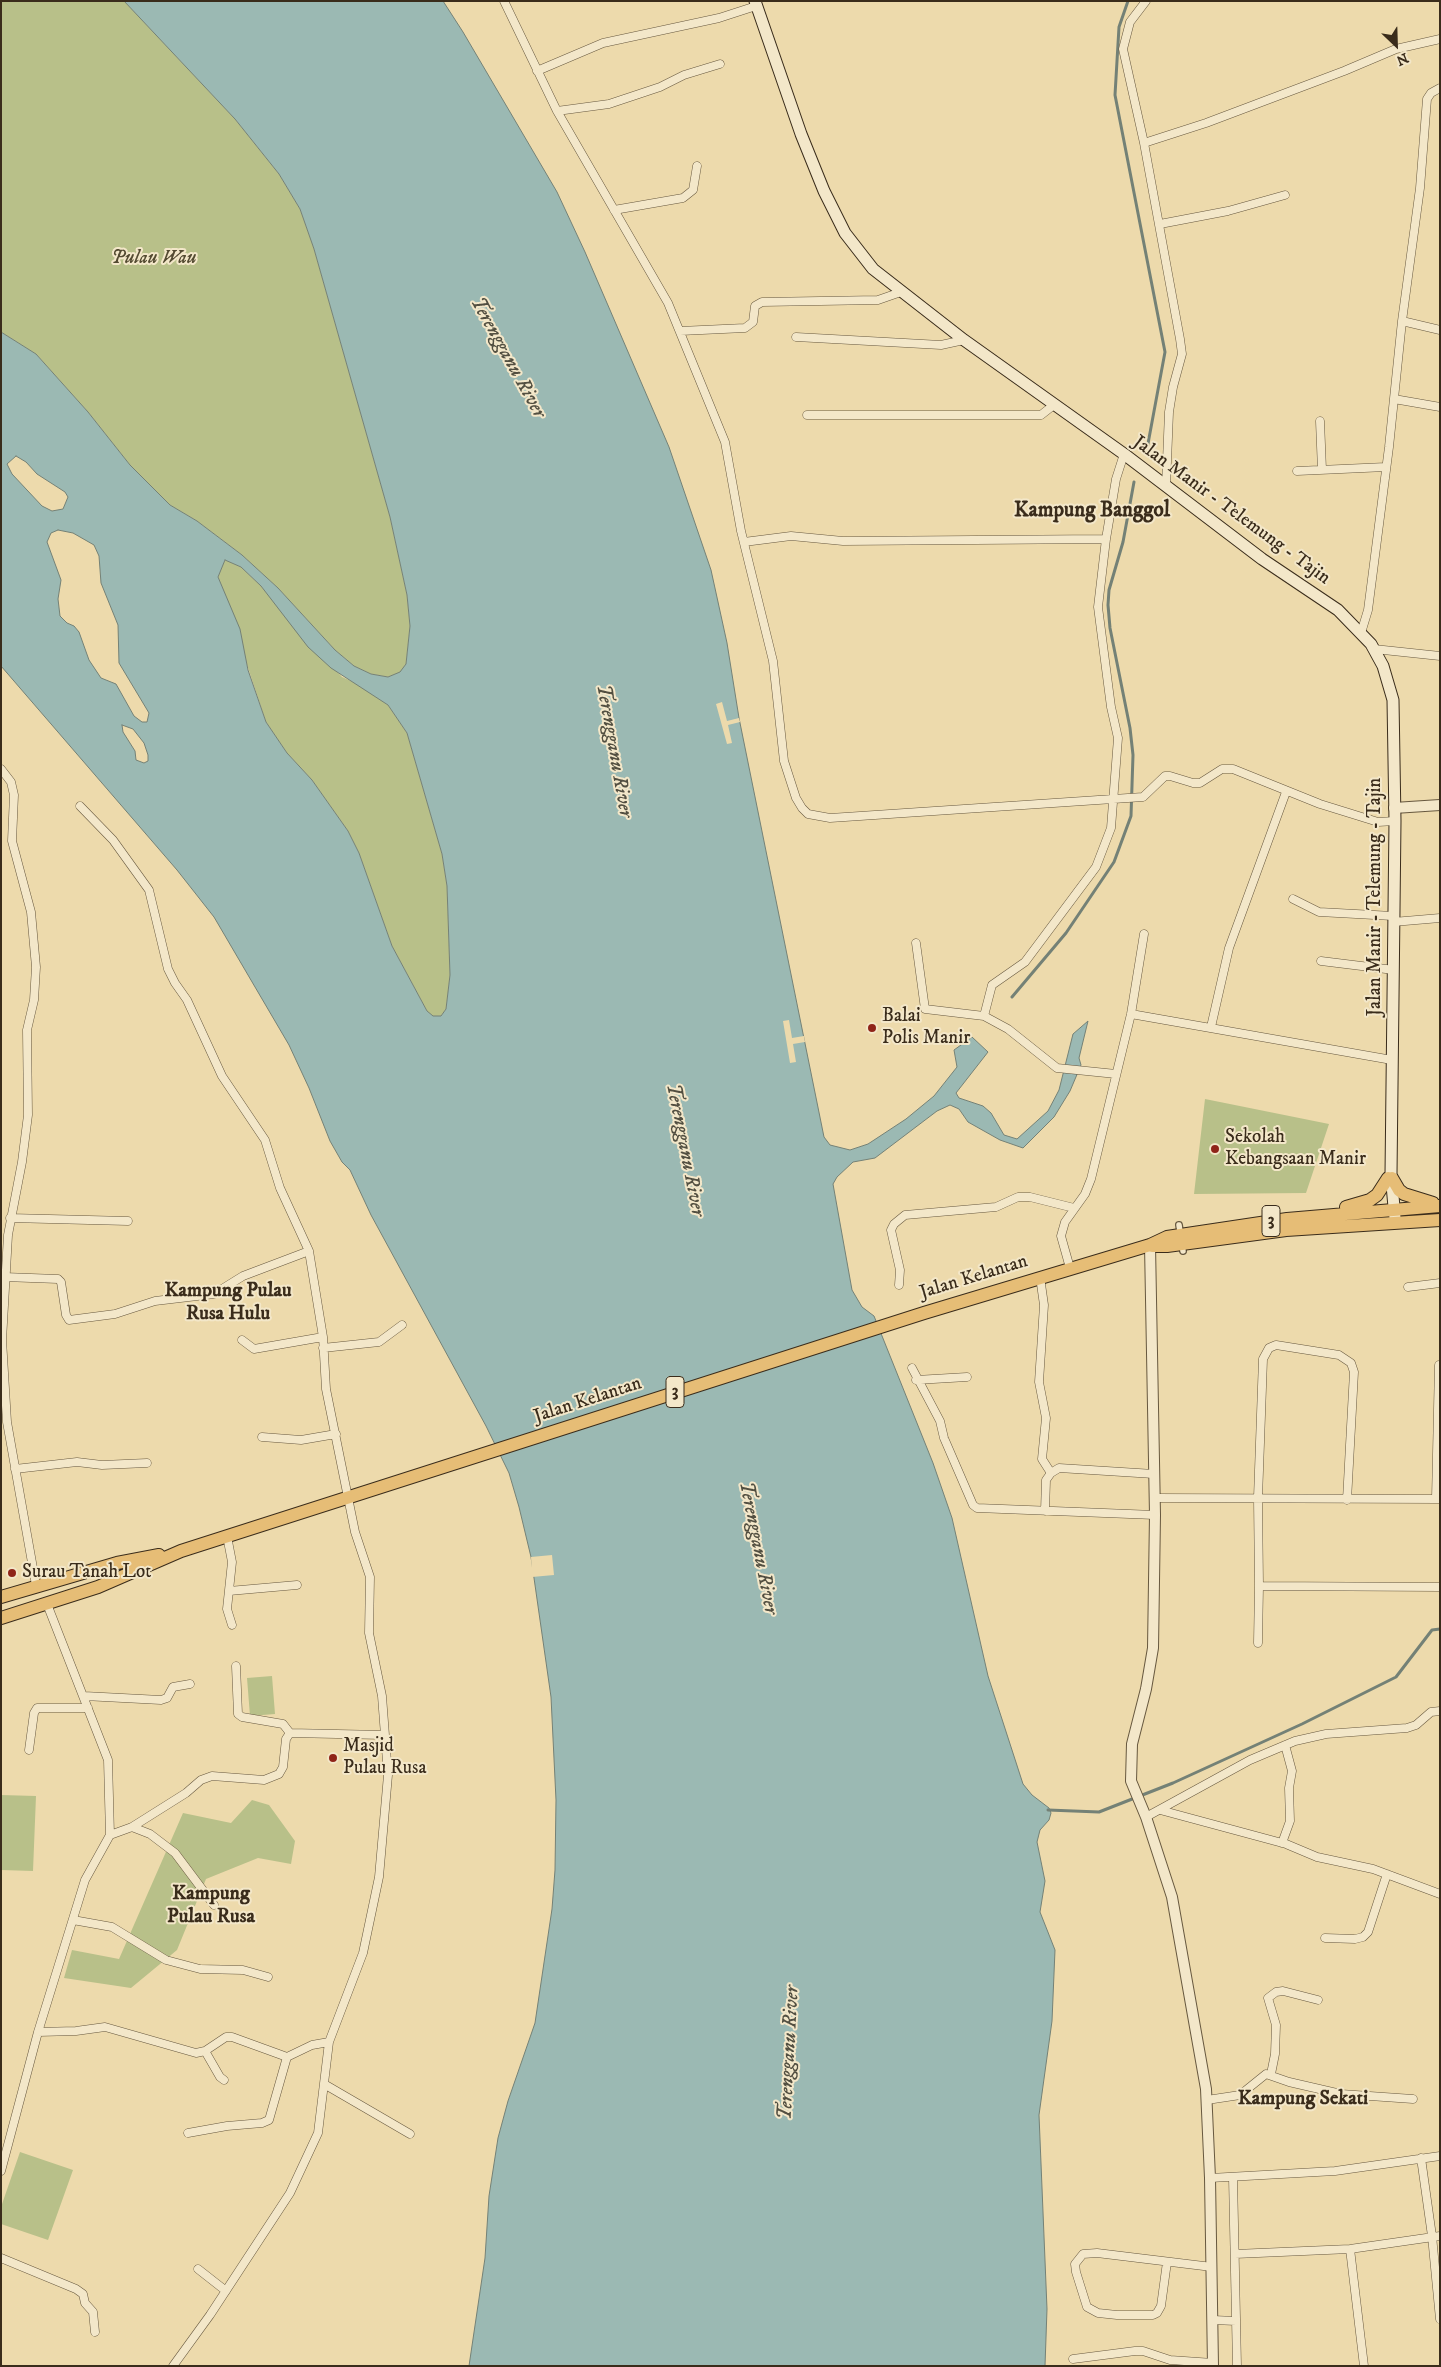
<!DOCTYPE html>
<html>
<head>
<meta charset="utf-8">
<style>
	body { margin:0 }
	#map { position:relative; width:1441px; height:2367px; overflow:hidden; background:#eddaac; font-family:"IM FELL DW Pica",serif }
	canvas { display:block }
	.frame { position:absolute; inset:0; border:2px solid #3a2c1b; pointer-events:none }
	.north { position:absolute; left:1371px; top:20px; width:50px; height:50px; -webkit-text-stroke:4px #f3e7c9; paint-order:stroke; rotate:156deg; font-size:14px; font-weight:700; line-height:20px; text-align:center; color:#3a2c1b }
	.north::after { content:''; display:block; margin:auto; width:18px; height:22px; background:#3a2c1b; clip-path:polygon(50% 0,100% 100%,50% 72%,0 100%) }
</style>
</head>
<body>
<div id="map">
<canvas width="1441" height="2367"></canvas>
<div class="frame"></div>
<div class="north">N</div>
</div>
<script>
const ctx = document.querySelector('canvas').getContext('2d');
ctx.lineJoin = 'round';
function fillPath(path, color) { ctx.fillStyle = color; ctx.fill(path, 'evenodd'); }
const toPath = rows => new Path2D(rows.map(r => 'M' + r).join(''));
function trace(path, color, width, dash) { ctx.strokeStyle = color; ctx.lineWidth = width; ctx.lineCap = dash ? 'butt' : 'round'; ctx.setLineDash(dash || []); ctx.stroke(path); }
function write(font, color, halo, rows, align = 'center') {
  ctx.font = font + ' "IM FELL DW Pica",serif'; ctx.lineWidth = 4; ctx.setLineDash([]); ctx.textBaseline = 'middle'; ctx.strokeStyle = halo; ctx.fillStyle = color; for (const [text, x, y, turn = 0] of rows) {
    ctx.save(); ctx.translate(x, y); ctx.rotate((+turn || 0) * Math.PI / 180); ctx.textAlign = isNaN(turn) ? turn : align; if (halo) ctx.strokeText(text, 0, 0); ctx.fillText(text, 0, 0); ctx.restore();
  }
}
fillPath(toPath([
	[1,1,124,1,235,119,279,174,300,209,314,249,390,517,407,595,410,626,406,664,401,672,388,677,371,674,354,666,335,650,278,588,242,555,197,521,170,505,130,465,88,412,36,354,1,332],
	[226,560,241,567,261,586,342,677,358,684,388,705,407,733,442,854,447,886,450,975,446,1009,441,1016,432,1016,427,1011,392,946,359,853,348,831,312,780,287,753,266,722,218,577,222,564],
	[1205,1099,1329,1124,1306,1193,1194,1194],
	[272,1676,275,1714,250,1716,247,1678],
	[1,1795,36,1796,33,1871,1,1870],
	[252,1800,269,1805,295,1841,291,1864,258,1858,206,1879,177,1950,131,1988,64,1978,72,1950,119,1959,183,1813,231,1823],
	[20,2152,73,2170,48,2240,1,2224,1,2207]
]), '#b8c089');
const water = toPath([
	[124,1,443,1,463,32,557,192,585,252,669,447,711,570,727,643,739,718,824,1137,830,1145,850,1150,868,1144,906,1119,934,1096,957,1067,954,1050,972,1037,988,1052,956,1093,959,1098,983,1106,991,1113,1004,1135,1017,1139,1048,1111,1059,1090,1073,1034,1088,1021,1079,1058,1081,1065,1070,1091,1054,1117,1023,1148,1000,1140,968,1122,959,1109,950,1105,937,1111,875,1158,853,1162,837,1177,833,1184,852,1290,862,1307,874,1316,933,1463,952,1518,988,1676,1023,1784,1032,1795,1049,1808,1051,1813,1049,1820,1040,1830,1037,1842,1045,1881,1040,1912,1055,1950,1052,2021,1039,2115,1047,2309,1045,2366,469,2366,485,2258,489,2196,498,2138,508,2101,535,2023,552,1909,555,1870,556,1800,551,1697,531,1557,519,1507,509,1473,486,1426,371,1215,350,1170,342,1162,330,1141,309,1088,289,1045,214,917,177,870,1,666,1,332,36,354,88,412,130,465,170,505,197,521,242,555,278,588,335,650,354,666,371,674,388,677,400,672,406,664,410,626,407,595,390,517,314,249,300,209,279,174,235,119,124,1],
	[16,456,26,462,37,474,65,492,68,497,63,509,52,511,42,506,12,474,7,464,16,456],
	[58,530,73,533,94,545,99,556,101,583,118,625,119,663,149,713,147,722,142,722,134,716,116,684,101,678,89,660,79,632,74,626,67,623,60,616,58,599,61,580,47,542,51,533,58,530],
	[225,560,241,567,261,586,308,647,331,668,388,705,407,733,442,854,447,886,450,975,446,1009,441,1016,433,1016,427,1011,392,946,359,853,348,831,312,780,287,753,266,722,248,670,240,629,218,577,225,560],
	[122,725,133,729,144,743,148,755,148,761,144,763,136,760,135,751,123,732,122,725]
]);
fillPath(water, '#9bb9b3');
trace(water, '#748176', 1);
fillPath(toPath([
	[722,702,727,721,739,718,740,722,728,725,732,743,727,744,716,704],
	[789,1020,792,1038,804,1036,805,1042,793,1044,796,1062,790,1063,783,1021],
	[552,1555,554,1575,532,1577,531,1557]
]), '#eddaac');
trace(toPath([
	[1128,1,1119,27,1115,95,1165,352,1147,449],
	[1012,997,1066,933,1114,862,1131,816,1133,755,1130,728,1110,628,1108,605,1109,590,1123,542,1134,482],
	[1048,1810,1099,1812,1173,1783,1302,1724,1396,1677,1432,1630,1440,1629]
]), '#748176', 3);
const pedestrian = toPath([
	[1179,1225,1183,1251]
]);
const minor = toPath([
	[504,1,557,111,668,303,725,442,741,531,773,661,784,761,796,798,802,808,808,814,830,818,1143,797,1165,776,1170,776,1193,783,1200,783,1222,769,1233,769,1320,804,1378,822,1395,821],
	[1146,1,1130,22,1123,49,1144,143,1180,339,1182,354,1173,387,1169,412,1166,486],
	[537,71,603,43,719,18,756,6],
	[557,111,609,104,660,87,684,75,720,64],
	[1144,143,1206,123,1344,71,1396,49,1440,39],
	[614,210,683,198,693,190,697,166],
	[1160,224,1228,211,1285,195],
	[1402,321,1440,330],
	[680,331,745,328,753,322,755,306,762,302,878,300,901,292],
	[796,337,941,345,964,340],
	[1394,399,1440,407],
	[807,415,1041,415,1055,404],
	[1320,421,1322,470],
	[1297,471,1386,467],
	[744,542,791,536,843,541,1106,539],
	[1361,633,1368,610,1389,447,1402,321,1420,188,1427,99,1431,93,1440,88],
	[1374,649,1440,656],
	[1,769,11,782,14,795,12,841,31,912,36,967,34,1000,27,1030,28,1115,22,1162,8,1235,2,1340,7,1422,36,1585],
	[80,806,113,840,149,890,168,969,175,983,187,1000,222,1076,265,1140,280,1188,309,1251,323,1337,326,1389,355,1532,370,1577,369,1633,382,1696,388,1775,379,1877,363,1953,329,2042,318,2133,290,2193,210,2315,173,2366],
	[1293,899,1319,912,1393,916],
	[1393,922,1440,918],
	[916,943,925,1009,984,1016,1008,1029,1057,1068,1116,1074],
	[1321,961,1394,970],
	[1131,1014,1392,1060],
	[984,1016,992,985,1025,962,1096,867,1111,828,1118,738,1111,707,1098,607,1106,539,1116,479,1124,454],
	[1211,1027,1229,948,1286,792],
	[10,1218,128,1221],
	[1070,1268,1061,1236,1065,1222,1085,1194,1091,1179,1131,1014,1144,934],
	[4,1277,58,1279,61,1282,66,1315,69,1320,115,1314,155,1301,214,1294,243,1276,309,1251],
	[1040,1277,1044,1305,1039,1382,1046,1418,1042,1459,1051,1473],
	[899,1285,900,1270,891,1230,894,1224,905,1215,996,1207,1018,1197,1030,1197,1074,1208],
	[1408,1287,1440,1283],
	[242,1340,254,1349,323,1337],
	[323,1348,379,1342,402,1325],
	[912,1368,940,1421,944,1438,973,1505,977,1508,1155,1515],
	[916,1380,967,1377],
	[262,1437,301,1440,336,1434],
	[15,1469,77,1462,102,1465,147,1463],
	[1155,1498,1440,1499],
	[1436,1499,1439,1365],
	[1347,1500,1354,1372,1351,1363,1339,1355,1276,1345,1269,1348,1263,1359,1258,1498,1259,1586,1440,1587],
	[1045,1511,1046,1480,1051,1473,1059,1468,1154,1474],
	[227,1536,232,1562,227,1609,232,1625],
	[229,1591,297,1585],
	[1258,1643,1259,1586],
	[236,1666,238,1714,242,1717,283,1724,290,1733],
	[84,1696,161,1700,167,1698,173,1687,190,1684],
	[29,1750,34,1713,37,1708,88,1708],
	[1160,1810,1286,1844,1317,1857,1373,1869,1440,1894],
	[1146,1817,1250,1760,1295,1741,1326,1734,1407,1728,1416,1725,1431,1712,1440,1711],
	[132,1827,150,1834,175,1853,214,1905],
	[110,1835,132,1827,186,1793,201,1780,212,1776,264,1780,279,1774,283,1767,286,1739,290,1733,384,1735],
	[1282,1843,1290,1821,1289,1788,1292,1771,1285,1745],
	[73,1920,112,1927,166,1960,200,1969,243,1970,268,1977],
	[1325,1938,1355,1939,1363,1937,1368,1932,1387,1874],
	[38,2032,76,2031,105,2027,196,2053,205,2051,226,2037,232,2037,287,2057,312,2045,329,2042],
	[205,2051,220,2077,224,2080],
	[1271,2074,1275,2054,1276,2025,1268,1998,1276,1992,1283,1991,1318,2000],
	[324,2084,410,2134],
	[1207,2100,1240,2095,1266,2074,1289,2082,1341,2094,1413,2099],
	[188,2133,227,2126,262,2123,269,2120,287,2057],
	[1421,2158,1432,2236,1440,2319],
	[1,2171,38,2032,85,1880,110,1835,108,1760,47,1604],
	[1233,2177,1237,2366],
	[1210,2178,1335,2171,1440,2156],
	[1350,2249,1364,2366],
	[1235,2254,1350,2249,1440,2236],
	[1,2258,76,2289,83,2294,85,2303,93,2312,95,2332],
	[1167,2262,1161,2306,1157,2313,1153,2315,1117,2315,1098,2313,1087,2307,1076,2272,1075,2264,1083,2254,1097,2253,1212,2267],
	[198,2269,226,2291],
	[1213,2320,1236,2321],
	[1073,2359,1135,2351,1143,2351,1170,2360,1213,2363]
]);
const tertiary = toPath([
	[1394,808,1440,805],
	[1150,1245,1155,1515,1153,1648,1146,1689,1132,1744,1131,1781,1146,1817,1172,1897,1206,2089,1210,2178,1213,2366]
]);
const secondary = toPath([
	[755,1,801,134,824,191,845,233,873,269,964,340,1124,454,1262,559,1338,610,1371,644,1383,666,1393,700,1395,821,1391,1174,1395,1218]
]);
const trunk = toPath([
	[1392,1178,1399,1190,1404,1194,1433,1203],
	[1346,1207,1370,1200,1377,1195,1388,1178],
	[1152,1246,1167,1246,1286,1230,1440,1220],
	[1,1597,117,1563,159,1555],
	[1,1618,98,1587,181,1551,924,1313,1150,1245,1167,1237,1287,1219,1440,1206]
]);
trace(pedestrian, '#67583f', 8);
trace(minor, '#67583f', 9);
trace(tertiary, '#67583f', 12);
trace(secondary, '#3a2c1b', 13);
trace(trunk, '#3a2c1b', 14);
trace(pedestrian, '#f3e7c9', 5.5);
trace(minor, '#f3e7c9', 8);
trace(tertiary, '#f3e7c9', 10);
trace(secondary, '#f3e7c9', 11);
trace(trunk, '#e6bd76', 12);
for (const [x, y, r, color] of [
	[872,1028,5,"#8f2418"],
	[1215,1149,5,"#8f2418"],
	[12,1573,5,"#8f2418"],
	[333,1758,5,"#8f2418"]
]) { const dot = new Path2D(); dot.arc(x, y, r, 0, 2 * Math.PI); ctx.fillStyle = color; ctx.fill(dot); trace(dot, '#f3e7c9', 2); }
for (const [x, y, w] of [
	[1271,1221,18],
	[675,1392,18]
]) { const box = new Path2D(); box.roundRect(x - w / 2, y - 15.5, w, 31, 4); ctx.fillStyle = '#f3e7c9'; ctx.fill(box); trace(box, '#3a2c1b', 1); }
write('bold 18px', '#3a2c1b', null, [
	["3",1271,1221],
	["3",675,1392]
]);
write('italic 19px', '#534a31', '#f3e7c9', [
	["Pulau Wau",154,259]
]);
write('19px', '#3a2c1b', '#f3e7c9', [
	["Jalan Manir - Telemung - Tajin",1231,511,36],
	["Jalan Manir - Telemung - Tajin",1376,897,-90],
	["Jalan Kelantan",974,1278,-17],
	["Jalan Kelantan",588,1401,-18]
]);
write('19px', '#3a2c1b', '#f3e7c9', [
	["Balai",882,1017],
	["Polis Manir",882,1039],
	["Sekolah",1225,1138],
	["Kebangsaan Manir",1225,1160],
	["Surau Tanah Lot",22,1573],
	["Masjid",343,1747],
	["Pulau Rusa",343,1769]
], 'left');
write('italic 20px', '#524f41', '#f3e7c9', [
	["Terengganu River",507,358,61],
	["Terengganu River",613,751,80],
	["Terengganu River",684,1150,79],
	["Terengganu River",757,1548,79],
	["Terengganu River",790,2053,-87]
]);
write('bold 20px', '#3a2c1b', '#f3e7c9', [
	["Kampung Pulau",228,1292],
	["Rusa Hulu",228,1315],
	["Kampung",211,1895],
	["Pulau Rusa",211,1918],
	["Kampung Sekati",1303,2100]
]);
write('bold 21px', '#3a2c1b', '#f3e7c9', [
	["Kampung Banggol",1092,512]
]);
</script>
</body>
</html>
